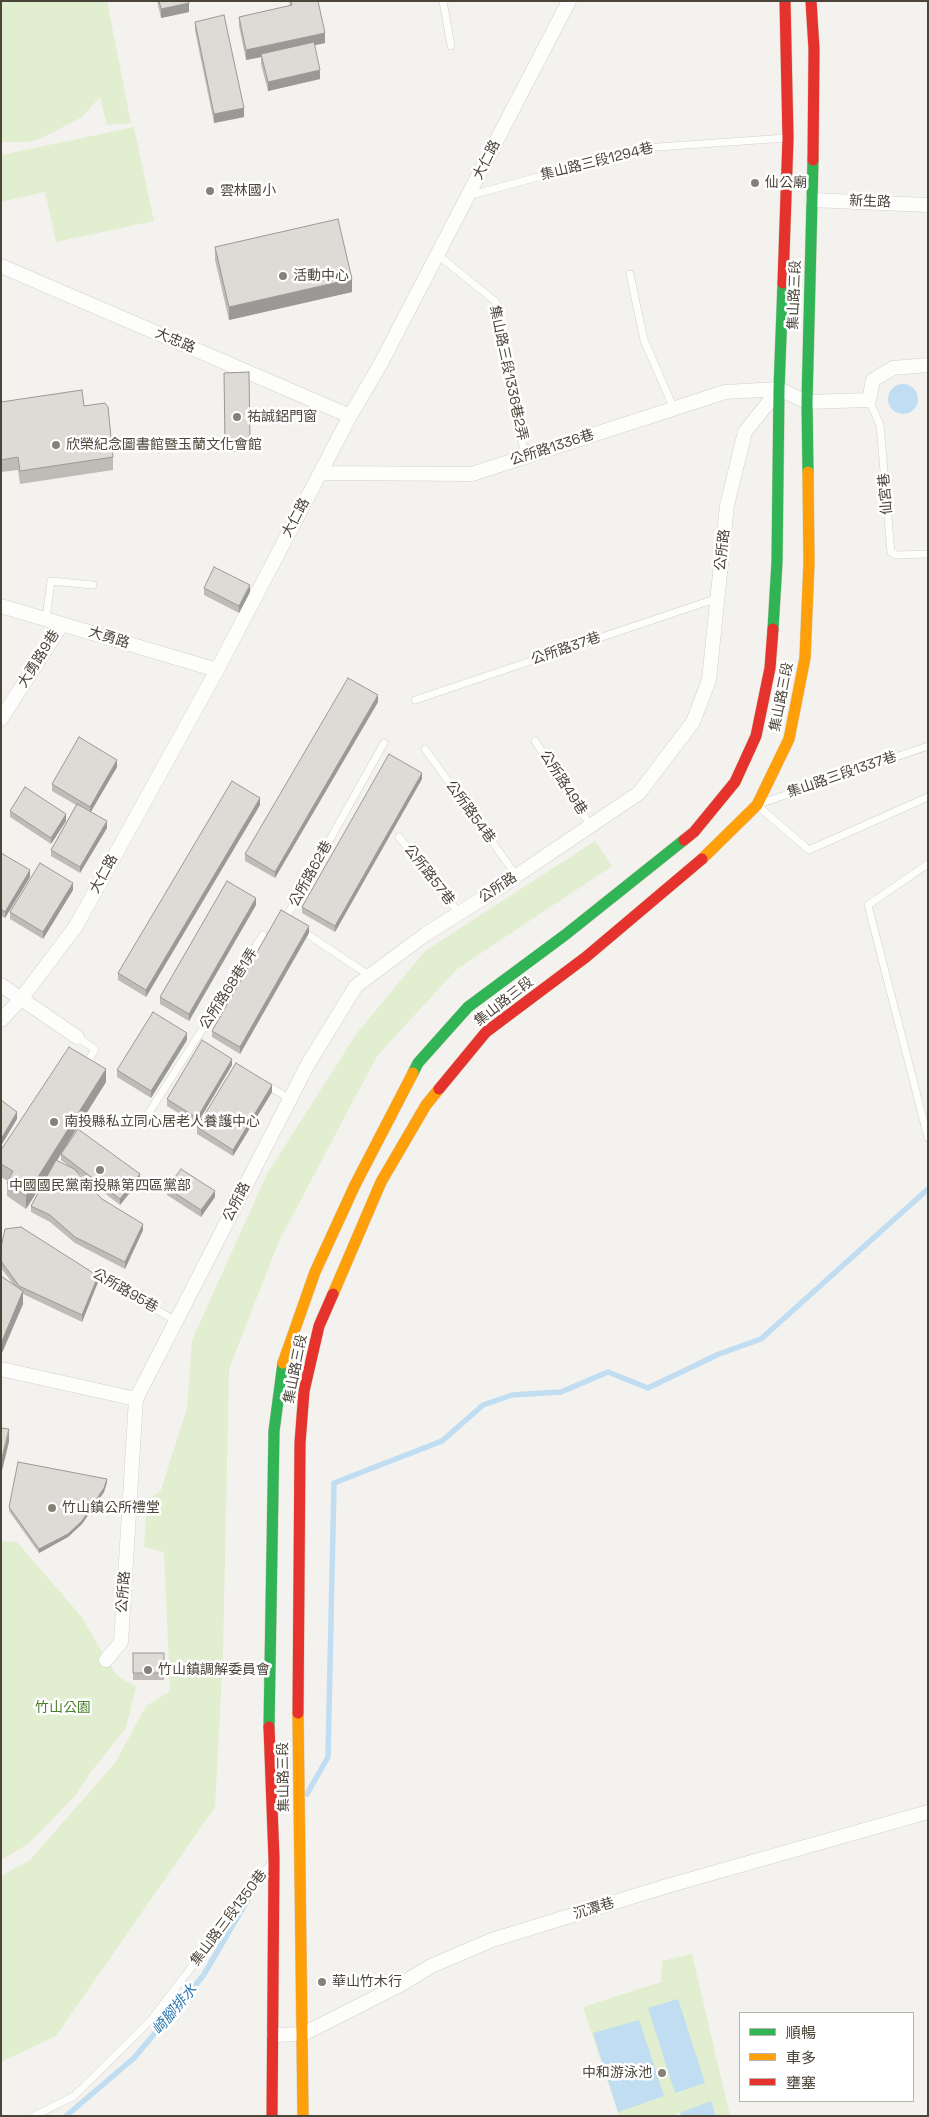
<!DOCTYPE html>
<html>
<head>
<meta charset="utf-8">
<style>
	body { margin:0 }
	#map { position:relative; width:929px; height:2117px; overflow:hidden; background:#f4f2ee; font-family:"Space Grotesk","Noto Sans TC",sans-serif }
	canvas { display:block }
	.frame { position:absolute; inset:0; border:2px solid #4b4439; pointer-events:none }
	.legend { position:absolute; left:739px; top:2012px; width:175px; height:90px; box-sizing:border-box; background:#fff; border:1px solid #b7b4b0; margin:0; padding:6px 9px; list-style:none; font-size:15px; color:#4b4439 }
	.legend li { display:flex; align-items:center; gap:10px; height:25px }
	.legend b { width:25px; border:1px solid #b7b4b0 }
</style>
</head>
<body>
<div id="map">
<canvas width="929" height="2117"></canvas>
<div class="frame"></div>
<ul class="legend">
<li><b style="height:6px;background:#30b455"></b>順暢</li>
<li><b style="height:6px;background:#ff9f0a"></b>車多</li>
<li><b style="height:6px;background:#e5322d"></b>壅塞</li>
</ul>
</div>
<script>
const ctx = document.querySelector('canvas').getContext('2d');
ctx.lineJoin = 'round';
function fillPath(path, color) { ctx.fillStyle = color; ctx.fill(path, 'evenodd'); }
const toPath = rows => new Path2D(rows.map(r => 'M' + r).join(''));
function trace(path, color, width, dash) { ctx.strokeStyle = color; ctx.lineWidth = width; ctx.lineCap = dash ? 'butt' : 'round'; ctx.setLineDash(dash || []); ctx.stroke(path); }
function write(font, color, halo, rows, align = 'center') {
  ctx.font = font + ' "Space Grotesk","Noto Sans TC",sans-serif'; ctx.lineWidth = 5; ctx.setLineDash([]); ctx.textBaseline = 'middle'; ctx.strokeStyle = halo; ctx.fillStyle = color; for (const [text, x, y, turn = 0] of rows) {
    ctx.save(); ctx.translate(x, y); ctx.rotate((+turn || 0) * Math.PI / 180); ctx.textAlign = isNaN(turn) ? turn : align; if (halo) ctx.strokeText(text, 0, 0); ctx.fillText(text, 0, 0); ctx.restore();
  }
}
fillPath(toPath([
	[1,1,107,1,131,123,107,125,100,97,82,117,38,140,26,142,1,142],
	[134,127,154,221,56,242,45,192,1,202,1,155],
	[595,841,612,866,457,969,377,1056,279,1241,229,1369,223,1653,215,1807,56,2036,1,2062,1,1876,30,1860,115,1763,146,1706,170,1691,164,1552,144,1547,147,1501,161,1490,187,1408,192,1340,267,1174,357,1033,425,951],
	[1,1541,17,1542,81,1616,116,1675,136,1687,126,1728,90,1773,76,1795,28,1844,1,1860],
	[692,1954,730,2116,681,2116,680,2113,672,2116,619,2116,583,2007,661,1982,662,1961]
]), '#e1eecf');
fillPath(toPath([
	'888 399a15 15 0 1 1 30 0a15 15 0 1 1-30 0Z',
	[678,1999,705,2083,675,2093,648,2008],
	[639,2020,664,2096,618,2112,593,2033],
	[711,2101,716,2116,681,2116,680,2113]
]), '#c0ddf1');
trace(toPath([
	[307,1794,328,1757,334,1483,442,1441,483,1405,512,1395,561,1392,608,1372,648,1388,719,1354,761,1339,928,1189],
	[66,2116,134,2058,203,1976,251,1894]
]), '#c0ddf1', 5.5);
const lane = toPath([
	[443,1,451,46],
	[468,196,644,148,786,138],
	[438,255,496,302,525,457],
	[630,274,644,340,674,409],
	[869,400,880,425,891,552,897,555,928,554],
	[46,618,51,581,93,585],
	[415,700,718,598],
	[535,741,590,825],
	[425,749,516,875],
	[762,803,928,746],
	[759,807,809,850,928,797],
	[399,837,459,913],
	[928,864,868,905,928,1138],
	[291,922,288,914,384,743],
	[301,930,370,976],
	[77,1037,95,1049,85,1067],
	[265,1084,290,1099],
	[148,1114,263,935],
	[91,1272,176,1321],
	[34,2116,74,2096,151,2020,269,1866]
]);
const street = toPath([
	[812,200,928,205],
	[1,266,350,416],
	[320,473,472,474,725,392,779,389],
	[1,606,217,670],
	[1,719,62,624],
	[1,985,77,1037],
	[1,1020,21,999,76,926,217,670,350,416,380,365,569,1],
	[1,1369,136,1399],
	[106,1660,121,1642,136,1399,308,1064,356,986,426,934,488,895,639,793,693,722,709,680,727,505,745,432,779,389,807,402,869,400,873,380,893,368,928,365],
	[273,2035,303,2034,400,1985,431,1966,492,1940,667,1886,928,1812]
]);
const fast = toPath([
	[808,472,807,402,813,160],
	[773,629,777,562,779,389,783,283],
	[413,1073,418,1063,468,1007,565,935,684,840],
	[269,1727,274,1431,283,1363]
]);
const slow = toPath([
	[702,859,757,805,789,739,805,658,809,563,808,472],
	[333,1294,381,1182,426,1105,439,1089],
	[283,1363,315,1272,355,1185,413,1073],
	[298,1713,303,2116]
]);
const jam = toPath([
	[811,1,814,49,813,160],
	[783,283,788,138,785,1],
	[684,840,694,832,735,782,756,736,770,668,773,629],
	[439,1089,486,1032,586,957,702,859],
	[298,1713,300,1443,304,1391,319,1326,333,1294],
	[269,1727,274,1859,272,2116]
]);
trace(lane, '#d2d0cb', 8);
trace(street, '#d2d0cb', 15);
trace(fast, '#d6cebb', 12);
trace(slow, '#d6cebb', 12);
trace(jam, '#d6cebb', 12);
trace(lane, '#fdfdfc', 7);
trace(street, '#fdfdfc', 14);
trace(fast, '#30b455', 11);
trace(slow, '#ff9f0a', 11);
trace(jam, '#e5322d', 11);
fillPath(toPath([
	[157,1,189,1,189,12,161,18],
	[289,1,318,1,325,43,314,45,320,79,268,91,261,64,261,57,246,60,239,26,239,17,290,6],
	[195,22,244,117,214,123,195,31],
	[215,247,352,292,229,320,215,260],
	[249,372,250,452,225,452,224,373],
	[1,402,84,406,113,457,113,470,20,484,18,470,1,472],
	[204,588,250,592,239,613,204,595],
	[378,702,275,878,245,861,245,854],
	[117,767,91,812,107,828,80,873,51,856,51,850,76,805,52,791,52,784],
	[422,779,335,932,302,913,302,907],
	[260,805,146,997,118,980,118,973],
	[10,811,66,821,51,844,10,817],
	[1,853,30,877,5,918,1,916],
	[73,890,43,939,10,919,10,912],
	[256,905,189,1021,160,1004,160,997],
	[309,933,240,1054,212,1037,212,1031],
	[187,1040,151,1098,117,1077,117,1070],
	[232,1065,197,1124,167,1106,167,1099],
	[106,1082,57,1161,71,1168,61,1160,61,1154,140,1180,120,1205,77,1172,102,1199,143,1230,125,1269,75,1243,50,1222,31,1212,31,1206,46,1178,26,1209,7,1196,7,1183,8,1181,1,1177,1,1150],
	[272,1092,233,1156,197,1134,197,1127],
	[167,1188,215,1197,201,1217,167,1195],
	[1,1247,98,1282,82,1322,23,1294,23,1304,2,1353,1,1353,1,1276,13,1284,1,1268],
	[107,1482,104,1492,82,1524,68,1537,39,1553,9,1511,9,1507],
	[133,1653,164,1653,164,1680,133,1680]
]), '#bfbcb8');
fillPath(toPath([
	[189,3,189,12,161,18,161,9],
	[325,33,325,43,262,57,261,54,261,57,246,60,246,50],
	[320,70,320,79,268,91,268,82],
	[244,108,244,117,214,123,214,114],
	[352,279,352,292,229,320,229,307],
	[250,585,250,592,239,613,239,606],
	[378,695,378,702,275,878,275,872],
	[117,760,117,767,90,813,90,807],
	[422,773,422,779,335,932,335,926],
	[260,798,260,805,146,997,146,990],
	[66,814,66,821,51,844,51,838],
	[107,821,107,828,80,873,80,867],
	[30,870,30,877,5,918,5,912],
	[73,883,73,890,43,939,43,932],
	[256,898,256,905,189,1021,189,1014],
	[309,926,309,933,240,1054,240,1047],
	[187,1033,187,1040,151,1098,151,1091],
	[232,1059,232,1065,197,1124,197,1118],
	[106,1069,106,1082,26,1209,26,1196],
	[272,1085,272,1092,233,1156,233,1150],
	[17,1112,17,1119,1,1146,1,1139],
	[140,1174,140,1180,120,1205,120,1199],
	[215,1191,215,1197,201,1217,201,1210],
	[143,1224,143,1230,125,1269,125,1262],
	[98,1276,98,1282,82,1322,82,1315],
	[23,1291,23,1304,2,1353,2,1341],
	[9,1429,9,1442,1,1475,1,1462],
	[107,1479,107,1482,104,1492,82,1524,68,1537,39,1553,39,1549]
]), '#9b9996');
const building = toPath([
	[159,1,189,1,189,3,161,9,159,1],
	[291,1,318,1,325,33,246,50,239,17,292,5,291,1],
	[224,15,244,108,214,114,195,22,224,15],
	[314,42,320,70,268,82,261,54,314,42],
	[338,219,352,279,229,307,215,247,338,219],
	[249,372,250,442,225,442,224,373,249,372],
	[82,390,84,406,105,403,108,407,113,457,20,471,18,457,1,460,1,402,82,390],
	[214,567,250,585,239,606,204,588,214,567],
	[348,678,378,695,275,872,245,854,348,678],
	[79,737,117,760,90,807,52,784,79,737],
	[389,754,422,773,335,926,302,907,389,754],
	[232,781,260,798,146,990,118,973,232,781],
	[25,787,66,814,51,838,10,811,25,787],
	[77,804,107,821,80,867,51,850,77,804],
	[1,853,30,870,5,912,1,909,1,853],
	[40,863,73,883,43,932,10,912,40,863],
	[227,881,256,898,189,1014,160,997,227,881],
	[281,910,309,926,240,1047,212,1031,281,910],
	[153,1012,187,1033,151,1091,117,1070,153,1012],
	[202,1040,232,1059,197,1118,167,1099,202,1040],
	[69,1047,106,1069,26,1196,7,1183,13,1171,1,1164,1,1150,69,1047],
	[236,1063,272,1085,233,1150,197,1127,236,1063],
	[1,1100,17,1112,1,1139,1,1100],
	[78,1129,140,1174,120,1199,61,1154,78,1129],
	[56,1160,74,1169,102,1199,143,1224,125,1262,75,1237,50,1215,31,1206,56,1160],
	[181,1169,215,1191,201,1210,167,1188,181,1169],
	[21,1227,98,1276,82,1315,19,1286,1,1261,1,1247,5,1229,21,1227],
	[1,1276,23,1291,2,1341,1,1340,1,1276],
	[1,1428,9,1429,1,1462,1,1428],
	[18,1462,107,1479,104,1488,82,1521,68,1534,39,1549,9,1507,18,1462],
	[133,1653,164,1653,164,1673,133,1673,133,1653]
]);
fillPath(building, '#dedbd6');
trace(building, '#9b9996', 1);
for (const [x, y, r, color] of [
	[755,183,5,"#868178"],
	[210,191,5,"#868178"],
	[283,276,5,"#868178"],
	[237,417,5,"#868178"],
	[56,445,5,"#868178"],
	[54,1122,5,"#868178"],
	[100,1170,5,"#868178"],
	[52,1508,5,"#868178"],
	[148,1670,5,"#868178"],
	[322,1982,5,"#868178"],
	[662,2073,5,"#868178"]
]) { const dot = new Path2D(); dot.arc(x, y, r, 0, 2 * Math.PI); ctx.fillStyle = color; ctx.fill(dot); trace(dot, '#fff', 2); }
write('14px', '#4b4439', '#fff', [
	["大仁路",487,160,-63],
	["集山路三段1294巷",597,162,-14],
	["新生路",870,202,2],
	["集山路三段",795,295,-88],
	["大忠路",175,341,23],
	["集山路三段1336巷2弄",508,373,78],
	["公所路1336巷",552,448,-18],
	["仙宮巷",886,494,-95],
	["大仁路",296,518,-62],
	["公所路",723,550,-84],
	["大勇路",109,638,17],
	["公所路37巷",566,649,-19],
	["大勇路9巷",39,659,-58],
	["集山路三段",782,697,-79],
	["集山路三段1337巷",842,775,-19],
	["公所路49巷",563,783,57],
	["公所路54巷",470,812,54],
	["大仁路",104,874,-61],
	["公所路62巷",311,874,-61],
	["公所路57巷",429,875,52],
	["公所路",498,888,-34],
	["公所路68巷1弄",229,989,-57],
	["集山路三段",504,1002,-38],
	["公所路",237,1202,-63],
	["公所路95巷",125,1291,30],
	["集山路三段",296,1369,-79],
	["公所路",124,1592,-86],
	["集山路三段",284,1777,-91],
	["沉潭巷",594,1909,-17],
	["集山路三段1350巷",229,1918,-53]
]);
write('14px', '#4b4439', '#fff', [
	["仙公廟",765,183],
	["雲林國小",220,191],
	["活動中心",293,276],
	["祐誠鋁門窗",247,417],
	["欣榮紀念圖書館暨玉蘭文化會館",66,445],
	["南投縣私立同心居老人養護中心",64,1122],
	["中國國民黨南投縣第四區黨部",100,1186,"center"],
	["竹山鎮公所禮堂",62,1508],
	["竹山鎮調解委員會",158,1670],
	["華山竹木行",332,1982],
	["中和游泳池",652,2073,"right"]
], 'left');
write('14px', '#4a7f2a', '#fff', [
	["竹山公園",63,1708]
]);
write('italic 15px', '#2e7ab2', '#fff', [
	["崎腳排水",175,2010,-50]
]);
</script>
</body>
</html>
